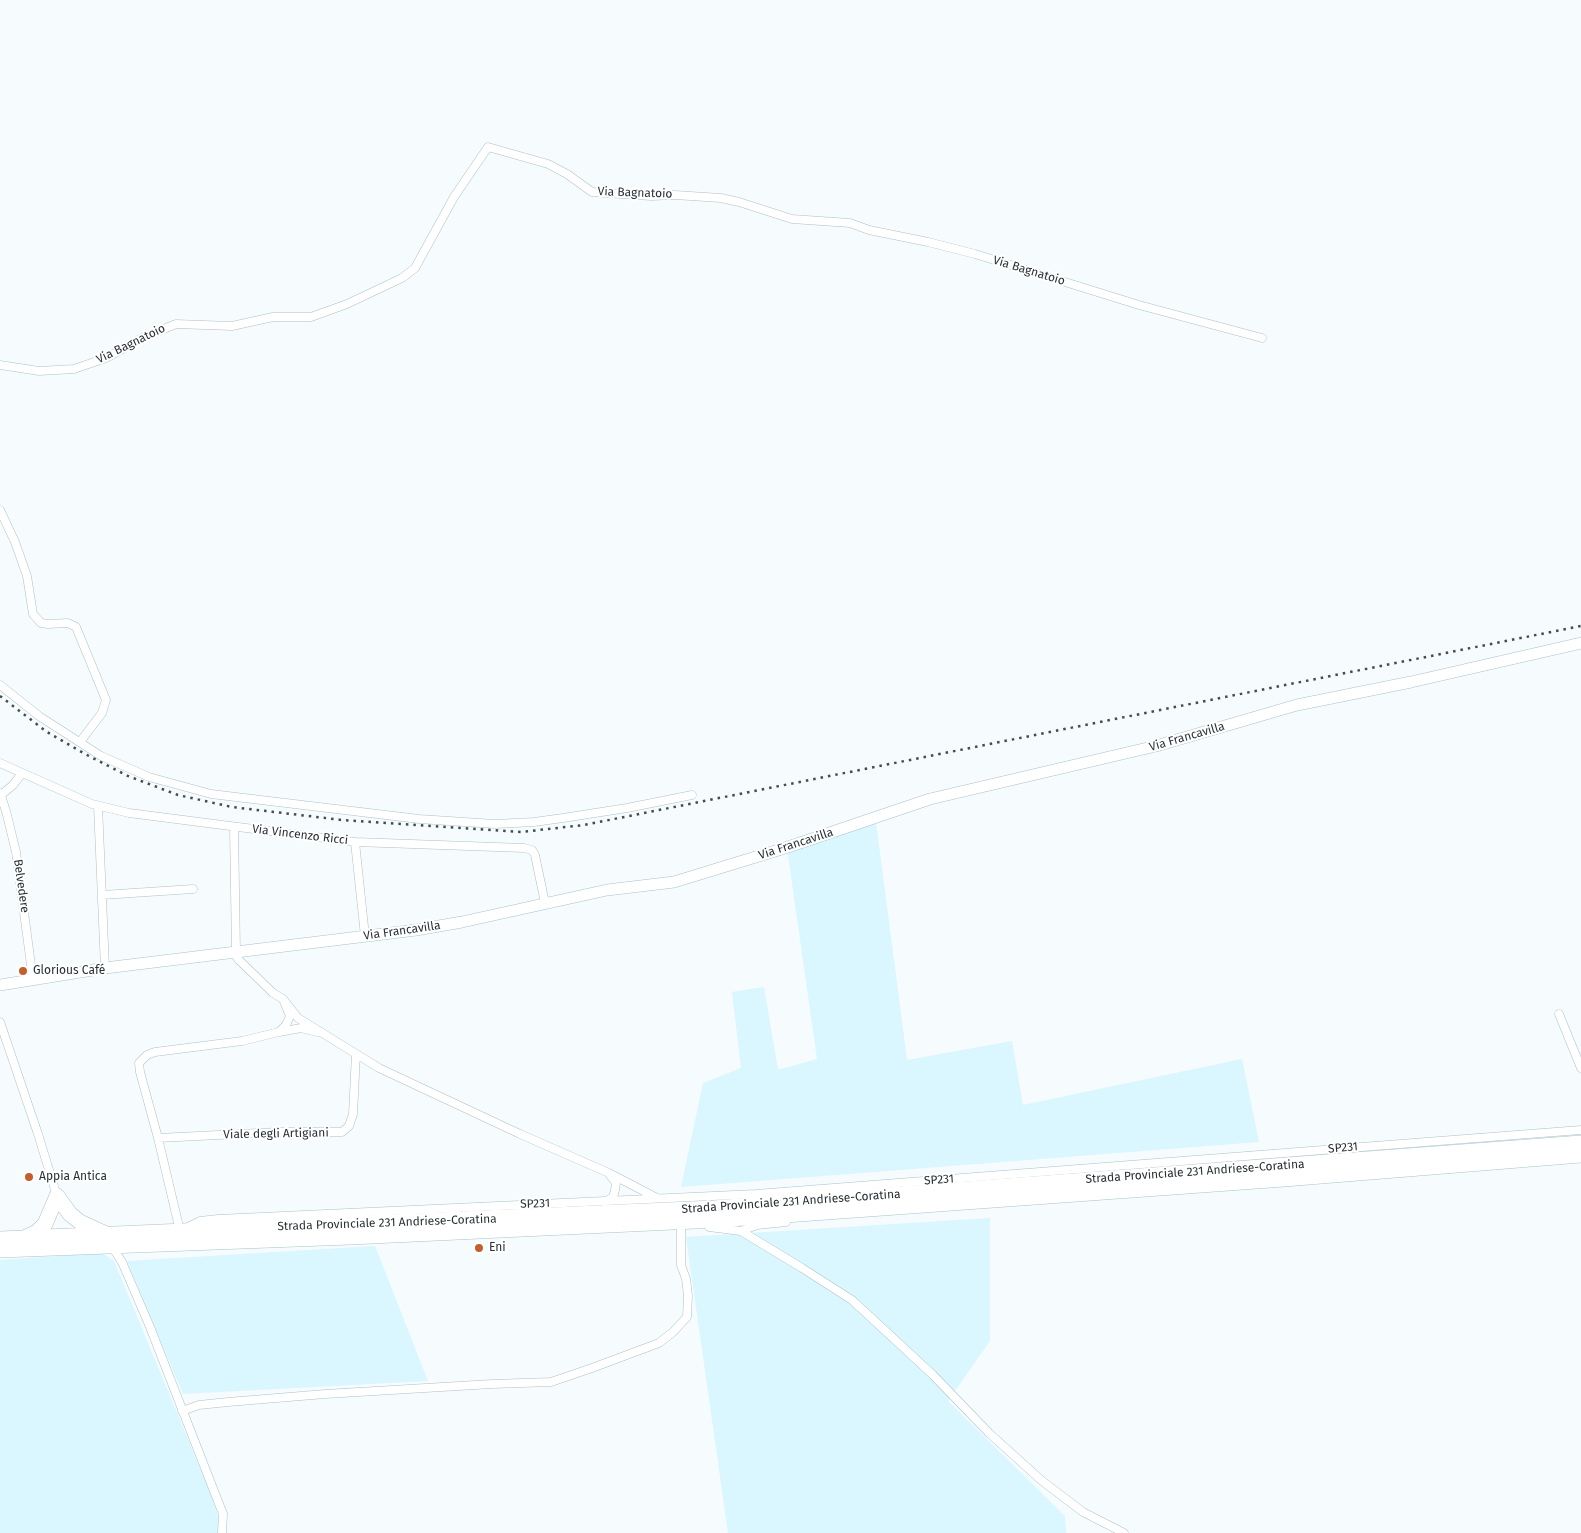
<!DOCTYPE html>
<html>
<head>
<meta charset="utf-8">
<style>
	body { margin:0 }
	canvas { display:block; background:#f6fbfd }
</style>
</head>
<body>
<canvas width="1581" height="1533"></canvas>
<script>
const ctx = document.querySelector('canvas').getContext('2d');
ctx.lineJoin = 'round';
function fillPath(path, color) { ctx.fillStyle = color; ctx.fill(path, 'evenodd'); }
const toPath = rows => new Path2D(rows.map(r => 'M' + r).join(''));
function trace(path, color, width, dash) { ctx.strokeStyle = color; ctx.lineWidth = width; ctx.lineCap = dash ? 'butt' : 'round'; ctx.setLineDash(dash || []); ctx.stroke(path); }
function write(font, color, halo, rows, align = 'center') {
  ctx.font = font + ' "Fira Sans",sans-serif'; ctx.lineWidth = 4; ctx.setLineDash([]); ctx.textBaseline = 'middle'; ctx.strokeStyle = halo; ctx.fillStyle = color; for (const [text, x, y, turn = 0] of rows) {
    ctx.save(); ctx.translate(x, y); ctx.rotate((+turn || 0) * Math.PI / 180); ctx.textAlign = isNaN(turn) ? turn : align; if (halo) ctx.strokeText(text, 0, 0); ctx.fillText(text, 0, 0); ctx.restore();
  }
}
fillPath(toPath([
	[876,822,907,1060,1012,1041,1023,1105,1242,1059,1259,1142,681,1187,703,1083,741,1068,732,992,764,987,778,1070,817,1059,787,848],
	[990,1218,990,1341,948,1401,1065,1516,1066,1533,728,1533,686,1237],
	[375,1246,428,1381,183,1394,127,1261],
	[102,1253,114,1261,212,1497,220,1524,219,1533,0,1533,0,1260]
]), '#daf6fe');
const street = toPath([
	[0,365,39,371,74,369,106,358,144,337,176,324,232,326,273,317,311,317,347,304,402,278,415,268,454,197,488,147,548,164,567,174,592,192,651,196,675,195,721,198,739,202,792,219,850,223,869,230,928,242,975,254,1139,305,1262,338],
	[0,510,15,542,27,576,33,614,41,623,48,624,68,623,76,627,106,700,102,713,80,742],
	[0,685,39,716,101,756,149,777,211,794,419,819,495,824,534,822,563,818,627,808,692,795],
	[0,763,92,804,129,813,355,842,524,848,532,850,535,855,545,903],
	[0,793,6,811,16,852,33,980],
	[1,795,13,785,22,773],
	[98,806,105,968],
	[234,827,236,952],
	[355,842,365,936],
	[102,895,193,889],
	[233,952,239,960,273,993,283,999,298,1018,379,1068,520,1134,609,1173,657,1198],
	[283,999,290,1016,286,1025,279,1032,242,1041,155,1052,147,1055,139,1063,140,1072,158,1138,180,1231,200,1221,218,1219,756,1194,1581,1130],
	[1559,1014,1581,1068],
	[0,1022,38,1134,57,1196],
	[279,1032,301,1028,317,1032],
	[158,1138,279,1132,342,1132,349,1126,353,1114,356,1054],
	[605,1202,613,1197,615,1190,616,1183,610,1175],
	[709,1227,741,1231,802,1268,852,1300,933,1375,989,1433,1041,1480,1083,1512,1124,1533],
	[741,1231,757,1225,786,1222],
	[111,1245,122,1262,150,1327,223,1514,222,1533],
	[182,1411,199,1405,228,1402,325,1394,492,1384,551,1382,592,1368,659,1343,673,1332,687,1317,688,1296,686,1279,681,1265,681,1226]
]);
const secondary = toPath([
	[0,985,105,968,416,930,462,922,607,890,674,882,785,848,930,799,1156,746,1297,705,1411,682,1581,643]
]);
const highway = toPath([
	[57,1196,70,1214,80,1222,104,1233],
	[26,1237,37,1232,45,1224,57,1196],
	[0,1239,714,1208,1581,1143],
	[0,1250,350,1237,716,1220,1284,1179,1581,1155]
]);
trace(street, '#aac2ca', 9);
trace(secondary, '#aac2ca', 12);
trace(highway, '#aac2ca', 16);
trace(street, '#fff', 8);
trace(secondary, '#fff', 11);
trace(highway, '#fff', 15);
trace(toPath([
	[0,696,47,732,85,754,128,776,178,795,232,807,342,820,521,832,584,825,1581,626]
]), '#434c4f', 2.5, [2.5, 5]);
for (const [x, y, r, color] of [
	[23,971,5,"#c35e2d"],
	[29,1177,5,"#c35e2d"],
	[479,1248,5,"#c35e2d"]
]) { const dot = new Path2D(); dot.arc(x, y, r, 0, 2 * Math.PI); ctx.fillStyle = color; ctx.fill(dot); trace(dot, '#fff', 2); }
write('12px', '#273134', '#fff', [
	["Via Bagnatoio",635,193,2],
	["Via Bagnatoio",1029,271,17],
	["Via Bagnatoio",131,344,-26],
	["Via Francavilla",1187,737,-16],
	["Via Vincenzo Ricci",300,835,7],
	["Via Francavilla",796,844,-18],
	["Belvedere",21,886,82],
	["Via Francavilla",402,931,-8],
	["Viale degli Artigiani",276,1134,-1],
	["SP231",1343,1148,-5],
	["Strada Provinciale 231 Andriese-Coratina",1195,1172,-4],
	["SP231",939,1180,-4],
	["Strada Provinciale 231 Andriese-Coratina",791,1202,-4],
	["SP231",535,1204,-2],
	["Strada Provinciale 231 Andriese-Coratina",387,1223,-2]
]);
write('12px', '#273134', '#fff', [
	["Glorious Café",33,971],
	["Appia Antica",39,1177],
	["Eni",489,1248]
], 'left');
</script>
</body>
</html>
